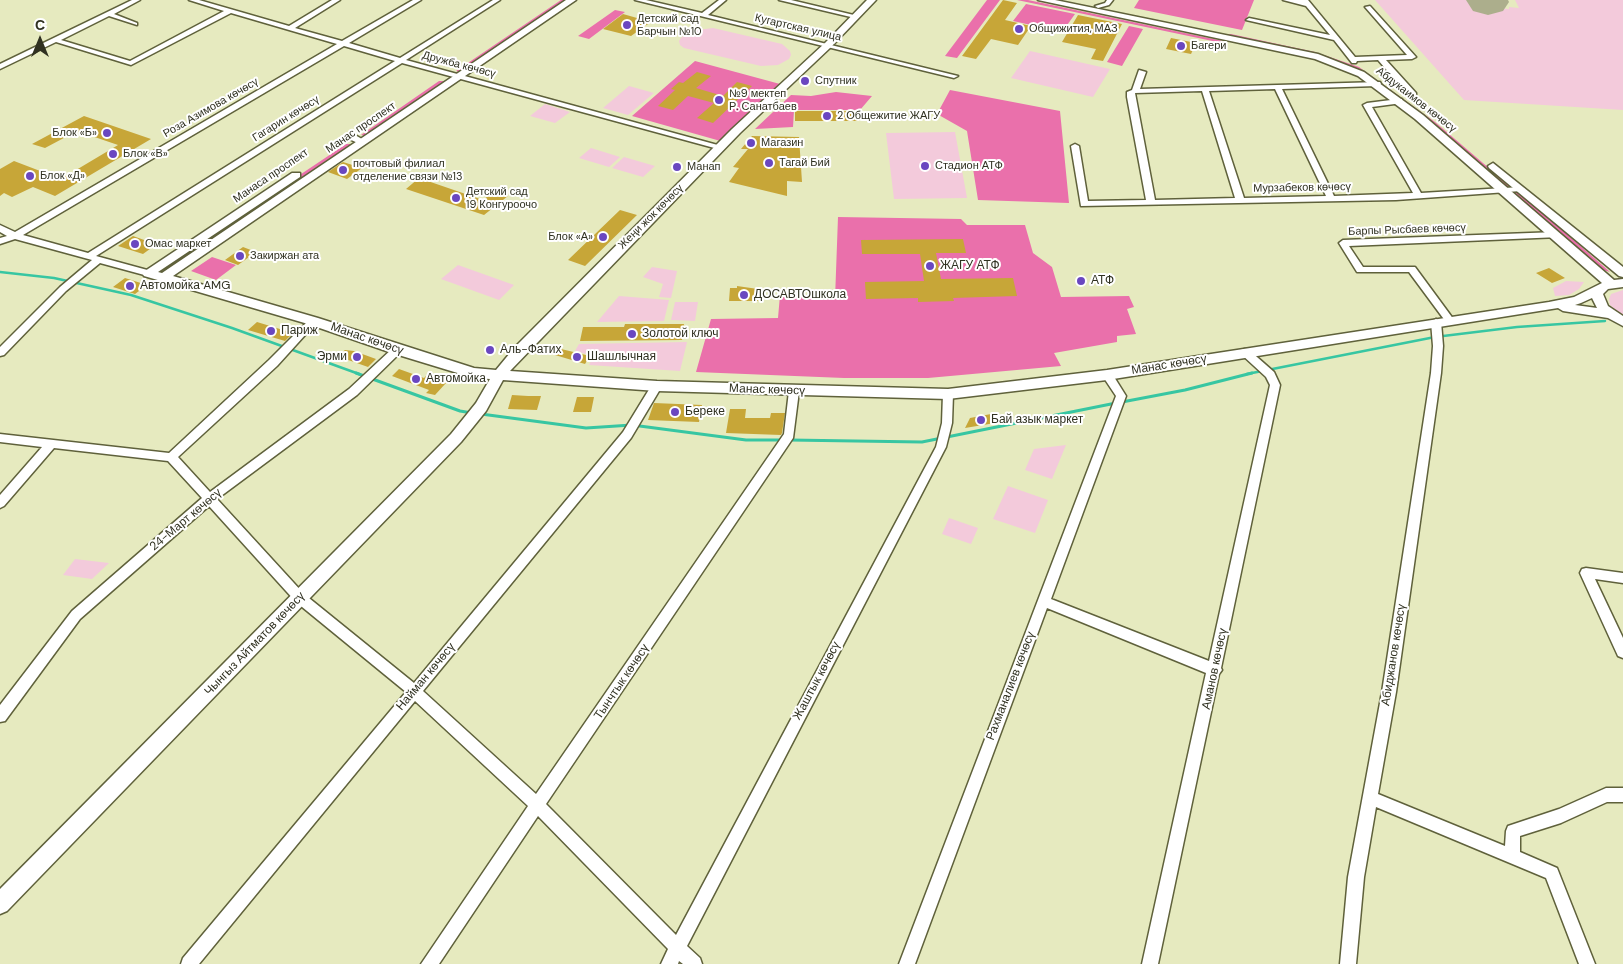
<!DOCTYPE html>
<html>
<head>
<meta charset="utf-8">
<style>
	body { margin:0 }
	#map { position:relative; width:1623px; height:964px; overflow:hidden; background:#e6eabf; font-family:"DM Sans",sans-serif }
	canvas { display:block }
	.north { position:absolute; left:15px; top:15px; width:50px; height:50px; -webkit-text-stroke:4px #fff; paint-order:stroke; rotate:0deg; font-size:14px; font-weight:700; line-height:20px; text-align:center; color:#303121 }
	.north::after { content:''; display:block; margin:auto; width:18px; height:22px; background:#303121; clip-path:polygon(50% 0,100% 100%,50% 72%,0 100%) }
</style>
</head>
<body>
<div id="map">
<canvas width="1623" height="964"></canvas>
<div class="north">С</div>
</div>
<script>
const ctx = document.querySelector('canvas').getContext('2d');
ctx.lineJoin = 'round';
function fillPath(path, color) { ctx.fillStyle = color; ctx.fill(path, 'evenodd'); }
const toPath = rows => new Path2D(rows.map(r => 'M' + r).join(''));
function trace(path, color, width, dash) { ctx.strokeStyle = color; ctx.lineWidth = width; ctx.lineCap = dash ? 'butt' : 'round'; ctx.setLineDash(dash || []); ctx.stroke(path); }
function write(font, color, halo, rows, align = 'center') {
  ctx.font = font + ' "DM Sans",sans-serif'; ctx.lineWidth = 4; ctx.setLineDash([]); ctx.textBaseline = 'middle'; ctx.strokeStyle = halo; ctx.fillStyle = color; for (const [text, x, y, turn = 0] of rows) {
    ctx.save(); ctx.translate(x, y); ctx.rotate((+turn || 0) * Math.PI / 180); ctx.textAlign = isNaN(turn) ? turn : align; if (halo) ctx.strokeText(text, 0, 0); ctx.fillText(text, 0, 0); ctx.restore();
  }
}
fillPath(toPath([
	[1375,0,1469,0,1471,5,1509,9,1509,7,1519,8,1515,0,1623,0,1623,110,1464,100],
	[713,28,782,44,790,51,791,55,789,59,778,65,761,66,684,48,680,45,679,41,681,38,690,31],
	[1030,51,1110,69,1093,97,1011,78],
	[629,86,654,93,628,115,603,108],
	[545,104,570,112,555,123,530,116],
	[955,132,967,198,894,199,886,133],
	[591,148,620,157,609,167,579,158],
	[624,157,655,166,643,177,612,168],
	[458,265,514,285,499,300,441,279],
	[652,267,677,271,671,298,659,297,663,284,643,277],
	[1566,281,1584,282,1579,289,1569,295,1555,296,1553,288],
	[1623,290,1623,317,1610,305,1609,299,1611,294],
	[619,296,669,300,664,321,597,322],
	[675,302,698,302,695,321,671,320],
	[687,342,680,371,589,365,594,356,575,351,579,344],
	[1066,445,1052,479,1025,470,1034,449],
	[1008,486,1048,500,1035,533,993,519],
	[949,518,978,528,971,544,942,534],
	[75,559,109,563,92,579,63,575]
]), '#f3cadb');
fillPath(toPath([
	[561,0,567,0,459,72,456,71],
	[987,0,1000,0,957,58,945,56],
	[1017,0,1028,0,1223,41,1222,43],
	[1139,0,1254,0,1242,30,1134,8],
	[1026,4,1075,14,1065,28,1052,26,1049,29,1013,21],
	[615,10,625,12,589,39,578,36],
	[1129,26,1143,29,1122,66,1107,62],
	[1231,34,1315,52,1359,67,1435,122,1511,187,1505,186,1430,122,1361,71,1333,60,1225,35],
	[695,61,780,84,724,142,632,116],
	[439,81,446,81,366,136,361,135],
	[950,90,1060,111,1069,203,978,200,967,131,937,114],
	[836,92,872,96,860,110,794,110,793,127,755,129,791,95,811,96],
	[346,144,352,144,179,262,174,262,177,257],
	[1515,192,1519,192,1610,272,1603,270,1514,193],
	[838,217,961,219,967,225,1025,225,1033,253,1052,267,1061,297,1129,296,1134,307,1127,309,1136,334,1117,336,1117,342,1054,353,1061,366,928,378,844,378,696,372,711,319,778,318,780,295,835,299],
	[212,257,236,265,216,280,191,271]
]), '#ea70ab');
trace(toPath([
	[0,272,54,278,131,295,232,328,359,374],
	[1247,374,1435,337,1517,327,1605,321]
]), '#37c6a2', 2.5);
trace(toPath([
	[356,373,460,411,472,413],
	[1122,402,1185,390,1252,373],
	[481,414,586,428,632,425,746,440,782,440],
	[789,440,922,442,1116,403]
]), '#37c6a2', 3);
fillPath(toPath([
	[1466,0,1508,0,1509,2,1503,11,1488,15,1473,11,1466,0]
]), '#acae8c');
fillPath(toPath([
	[1003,0,1017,3,1005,20,1031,26,1018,45,991,39,976,59,962,56],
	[623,14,651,22,631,36,603,29],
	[1078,15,1122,24,1103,61,1091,59,1096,49,1062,42],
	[1171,38,1196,43,1191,54,1166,49],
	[697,72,711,76,696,88,723,96,737,82,752,86,713,123,697,118,714,103,688,96,673,110,658,106,675,90,671,89,679,82,683,83],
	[795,111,859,111,860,121,795,121],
	[84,116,151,139,55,196,33,187,12,197,4,193,0,196,0,169,14,161,61,179,118,145,77,131,45,148,32,144],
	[752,136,799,137,802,182,787,181,787,196,729,182,739,168,733,167,748,149,741,149],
	[343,162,362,168,347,179,328,172],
	[419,178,483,200,494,191,508,196,484,215,406,189],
	[620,210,637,215,585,266,568,260],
	[133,236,147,241,144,243,154,246,143,254,118,246],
	[963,239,966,253,936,253,941,279,1013,278,1017,296,953,298,954,301,918,302,918,298,866,299,865,282,924,281,920,254,862,254,861,240],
	[243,247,256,252,238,265,225,260],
	[1549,268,1565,278,1552,283,1536,273],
	[125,278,147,285,135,294,113,287],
	[737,286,758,289,758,301,729,301,730,288,737,288],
	[257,322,293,333,285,341,248,330],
	[625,324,684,324,682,340,580,341,583,327,624,327],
	[557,348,590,356,585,364,555,355],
	[345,350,354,351,376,359,368,367,337,356],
	[399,369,424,378,426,376,446,383,435,395,426,393,429,390,392,376],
	[512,395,528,396,541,396,537,410,508,409],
	[577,397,594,397,591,412,573,412],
	[654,403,702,405,699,422,648,420],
	[730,409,746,409,745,418,770,418,771,413,785,413,782,433,781,435,726,433],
	[991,414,995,423,965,428,970,418]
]), '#c7a638');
const minor = toPath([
	[132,0,140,0,114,14,137,23,137,25,109,16,61,40,130,61,224,11,189,0,199,0,289,26,332,0,340,0,295,28,342,41,413,0,421,0,349,43,400,58,493,0,500,0,406,60,725,147,718,149,402,63,96,256,151,271,153,273,148,276,100,263,66,291,4,355,0,356,0,347,60,287,92,260,15,239,0,244,0,238,7,236,0,232,0,225,15,232,337,44,231,13,131,65,56,42,0,69,0,64,132,0],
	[344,46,395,61,88,253,23,235,344,46],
	[635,0,646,0,702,13,719,0,726,0,708,15,958,76,954,78,635,0],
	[779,0,791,0,858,16,855,18,779,0],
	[1107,0,1113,0,1109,5,1098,8,1095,6,1105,3,1107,0],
	[1283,0,1308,0,1355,57,1407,55,1365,7,1370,6,1416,57,1412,59,1386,60,1416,93,1416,97,1410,97,1378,60,1357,61,1356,63,1352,63,1334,40,1246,20,1249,18,1330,35,1306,6,1283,0],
	[1139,70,1146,72,1140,89,1380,82,1381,84,1377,86,1282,89,1334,196,1413,193,1363,105,1367,103,1399,99,1402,99,1402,103,1372,107,1421,193,1521,187,1525,189,1521,191,1396,200,1081,206,1071,146,1075,144,1079,146,1088,201,1146,200,1127,97,1127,92,1132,90,1139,70],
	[1275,89,1326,196,1244,198,1209,91,1275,89],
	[1202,91,1235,198,1155,200,1135,93,1202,91],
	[349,135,355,135,367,142,360,144,349,139,349,135],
	[1557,232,1561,235,1560,237,1349,246,1363,267,1415,267,1454,320,1449,323,1446,322,1409,272,1357,272,1339,243,1343,240,1557,232],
	[313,318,316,319,318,321,316,323,277,366,178,457,210,492,349,389,393,348,401,348,402,350,401,352,357,395,217,499,304,594,414,683,623,432,653,383,661,383,662,386,631,438,423,691,536,794,784,434,789,391,790,388,798,388,799,391,793,438,546,804,676,935,936,447,942,423,943,394,944,391,952,391,953,394,952,423,946,447,687,946,700,958,702,964,683,964,679,961,678,964,661,964,668,949,538,816,439,964,421,964,528,806,415,701,199,964,181,964,183,958,406,692,296,602,209,506,80,619,5,721,0,722,0,705,72,611,202,498,168,461,54,448,4,506,0,508,0,495,42,447,0,442,0,434,169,453,269,360,310,319,313,318],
	[1436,319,1441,322,1443,346,1441,373,1396,692,1378,794,1505,846,1506,831,1508,826,1559,809,1606,788,1623,788,1623,802,1607,802,1561,823,1520,836,1520,852,1557,868,1595,964,1579,964,1546,878,1376,807,1364,877,1356,964,1340,964,1348,877,1382,692,1431,373,1433,346,1431,322,1436,319],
	[1245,349,1249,350,1274,372,1280,385,1221,668,1222,670,1219,674,1158,964,1142,964,1206,673,1047,608,915,964,899,964,1116,396,1102,375,1103,372,1111,372,1126,396,1051,599,1209,661,1270,385,1266,377,1241,354,1240,352,1241,350,1245,349],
	[1586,568,1623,573,1623,583,1595,579,1623,638,1623,658,1618,656,1580,573,1582,569,1586,568]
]);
const major = toPath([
	[566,0,576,0,173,276,318,318,474,368,496,370,515,347,732,129,825,43,867,0,876,0,831,47,740,133,510,371,657,381,948,389,1107,370,1549,302,1574,297,1602,283,1415,119,1358,76,1315,59,1038,0,1055,0,1318,54,1364,72,1423,115,1614,280,1623,279,1623,287,1608,289,1603,294,1608,306,1623,316,1623,326,1608,318,1563,311,1558,308,1107,380,948,399,657,391,503,380,486,411,461,442,7,911,0,914,0,889,451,434,476,403,490,379,474,378,392,353,308,324,144,276,142,273,292,173,300,173,300,177,158,272,162,273,566,0],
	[1592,298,1597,308,1575,305,1581,303,1592,298],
	[1493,163,1623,267,1623,277,1619,276,1489,168,1488,166,1493,163]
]);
trace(minor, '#5f613b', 3);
trace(major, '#5f613b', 3);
fillPath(minor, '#fff');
fillPath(major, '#fff');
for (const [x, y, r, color] of [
	[627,25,5,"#6a47c0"],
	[1019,29,5,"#6a47c0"],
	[1181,46,5,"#6a47c0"],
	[805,81,5,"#6a47c0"],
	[719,100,5,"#6a47c0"],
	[827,116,5,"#6a47c0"],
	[107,133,5,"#6a47c0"],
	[751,143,5,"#6a47c0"],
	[113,154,5,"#6a47c0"],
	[769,163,5,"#6a47c0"],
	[925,166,5,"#6a47c0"],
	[677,167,5,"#6a47c0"],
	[343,170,5,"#6a47c0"],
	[30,176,5,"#6a47c0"],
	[456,198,5,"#6a47c0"],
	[603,237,5,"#6a47c0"],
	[135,244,5,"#6a47c0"],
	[240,256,5,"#6a47c0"],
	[930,266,5,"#6a47c0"],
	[1081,281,5,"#6a47c0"],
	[130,286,5,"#6a47c0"],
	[744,295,5,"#6a47c0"],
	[271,331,5,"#6a47c0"],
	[632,334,5,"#6a47c0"],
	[490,350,5,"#6a47c0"],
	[357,357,5,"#6a47c0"],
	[577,357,5,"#6a47c0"],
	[416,379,5,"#6a47c0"],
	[675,412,5,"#6a47c0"],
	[981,420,5,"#6a47c0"]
]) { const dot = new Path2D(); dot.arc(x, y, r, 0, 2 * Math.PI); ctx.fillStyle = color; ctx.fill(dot); trace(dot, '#fff', 2); }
write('11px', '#303121', '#fff', [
	["Детский сад",637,19],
	["Барчын №10",637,32],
	["Общижития, МАЗ",1029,29],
	["Багери",1191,46],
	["Спутник",815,81],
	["№9 мектеп",729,94],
	["Р. Санатбаев",729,107],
	["2 Общежитие ЖАГУ",837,116],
	["Блок «Б»",97,133,"right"],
	["Магазин",761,143],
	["Блок «В»",123,154],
	["Тагай Бий",779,163],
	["почтовый филиал",353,164],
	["отделение связи №13",353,177],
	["Стадион АТФ",935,166],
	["Манап",687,167],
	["Блок «Д»",40,176],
	["Детский сад",466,192],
	["19 Конгуроочо",466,205],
	["Блок «А»",593,237,"right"],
	["Омас маркет",145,244],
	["Закиржан ата",250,256]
], 'left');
write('11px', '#303121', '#fff', [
	["Кугартская улица",798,28,13],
	["Дружба көчөсү",459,65,15],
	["Абдукаимов көчөсү",1416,100,38],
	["Роза Азимова көчөсү",211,108,-30],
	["Гагарин көчөсү",286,119,-32],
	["Манас проспект",361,128,-34],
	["Манаса проспект",271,176,-34],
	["Мурзабеков көчөсү",1302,188,-1],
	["Жеңи жок көчөсү",651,217,-45],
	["Барпы Рысбаев көчөсү",1407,230,-2]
]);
write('12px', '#303121', '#fff', [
	["ЖАГУ АТФ",940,266],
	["АТФ",1091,281],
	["Автомойка AMG",140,286],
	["ДОСАВТОшкола",754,295],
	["Париж",281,331],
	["Золотой ключ",642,334],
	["Аль-Фатих",500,350],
	["Эрми",347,357,"right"],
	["Шашлычная",587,357],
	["Автомойка",426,379],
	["Береке",685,412],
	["Бай азык маркет",991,420]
], 'left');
write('12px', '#303121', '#fff', [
	["Манас көчөсү",367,339,19],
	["Манас көчөсү",1169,365,-9],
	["Манас көчөсү",767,390,2],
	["24-Март көчөсү",186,520,-40],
	["Чынгыз Айтматов көчөсү",255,644,-46],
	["Абиджанов көчөсү",1394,655,-81],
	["Аманов көчөсү",1215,669,-78],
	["Найман көчөсү",426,677,-50],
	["Жаштык көчөсү",817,681,-62],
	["Тынчтык көчөсү",622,682,-56],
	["Рахманалиев көчөсү",1011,686,-69]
]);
</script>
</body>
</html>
